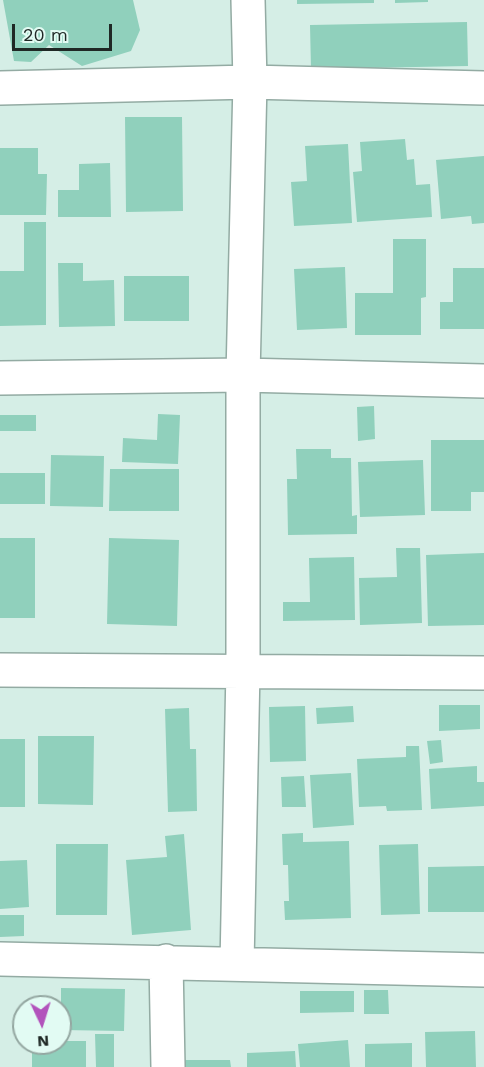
<!DOCTYPE html>
<html>
<head>
<meta charset="utf-8">
<style>
	body { margin:0 }
	#map { position:relative; width:484px; height:1067px; overflow:hidden; background:#d5eee6; font-family:"Work Sans",sans-serif }
	canvas { display:block }
	.north { position:absolute; left:12px; top:995px; width:60px; height:60px; box-sizing:border-box; background:#e2fbf3; border:2px solid #94a7a1; border-radius:50%; rotate:176deg; font-size:16px; font-weight:700; line-height:24px; text-align:center; color:#1f2825 }
	.north::after { content:''; display:block; margin:auto; width:21px; height:27px; background:#b253bc; clip-path:polygon(50% 0,100% 100%,50% 72%,0 100%) }
	.scale { position:absolute; left:12px; top:24px; width:100px; height:27px; box-sizing:border-box; border:3px solid #1f2825; border-top:0; padding-left:8px; font-size:18px; line-height:21px; white-space:nowrap; color:#1f2825; -webkit-text-stroke:4px #e2fbf3; paint-order:stroke }
</style>
</head>
<body>
<div id="map">
<canvas width="484" height="1067"></canvas>
<div class="north">N</div>
<div class="scale">20 m</div>
</div>
<script>
const ctx = document.querySelector('canvas').getContext('2d');
ctx.lineJoin = 'round';
function fillPath(path, color) { ctx.fillStyle = color; ctx.fill(path, 'evenodd'); }
const toPath = rows => new Path2D(rows.map(r => 'M' + r).join(''));
function trace(path, color, width, dash) { ctx.strokeStyle = color; ctx.lineWidth = width; ctx.lineCap = dash ? 'butt' : 'round'; ctx.setLineDash(dash || []); ctx.stroke(path); }
fillPath(toPath([
	[3,0,133,0,140,30,131,51,82,66,49,45,31,62,14,61],
	[297,0,374,0,374,3,297,4],
	[395,0,428,0,428,2,395,3],
	[467,22,468,66,311,69,310,25],
	[125,117,182,117,183,211,126,212],
	[405,139,407,160,414,159,416,185,430,184,432,217,357,222,353,172,362,171,360,142],
	[348,144,352,223,294,226,291,182,307,181,305,146],
	[0,148,38,148,38,174,47,174,46,215,0,215],
	[484,156,484,223,472,224,471,216,441,219,436,160],
	[110,163,111,217,58,217,58,190,79,190,79,164],
	[24,222,46,222,46,325,0,326,0,271,24,271],
	[393,239,426,239,426,297,421,298,421,335,355,335,355,293,393,293],
	[58,263,83,263,83,281,114,280,115,326,59,327],
	[345,267,347,328,297,330,294,269],
	[453,268,484,268,484,329,440,329,440,302,453,302],
	[124,276,189,276,189,321,124,321],
	[374,406,375,439,358,441,357,407],
	[158,414,180,415,178,464,122,462,123,438,157,440],
	[0,415,36,415,36,431,0,431],
	[431,440,484,440,484,492,471,492,471,511,431,511],
	[296,449,331,449,331,458,351,458,352,516,357,515,357,534,288,535,287,479,297,479],
	[51,455,104,456,103,507,50,506],
	[423,460,425,515,360,517,358,462],
	[110,469,179,469,179,511,109,511],
	[0,473,45,473,45,504,0,504],
	[0,538,35,538,35,618,0,618],
	[109,538,179,540,177,626,107,624],
	[396,548,420,548,422,623,360,625,359,578,397,577],
	[484,553,484,625,428,626,426,555],
	[354,557,355,620,283,621,283,602,310,602,309,558],
	[439,705,480,705,480,729,439,731],
	[305,706,306,761,270,762,269,707],
	[353,706,354,722,317,724,316,708],
	[189,708,190,749,196,749,197,811,168,812,165,709],
	[38,736,94,736,93,805,38,804],
	[0,739,25,739,25,807,0,807],
	[441,740,443,762,430,764,427,741],
	[406,746,419,746,422,810,387,811,386,806,359,807,357,759,406,757],
	[477,766,477,782,484,782,484,806,431,809,429,769],
	[351,773,354,825,313,828,310,775],
	[304,776,306,807,282,807,281,777],
	[303,833,303,842,349,841,351,918,285,920,284,901,289,901,288,865,283,865,282,834],
	[184,834,191,930,132,935,126,860,167,857,165,836],
	[56,844,108,844,107,915,56,915],
	[418,844,420,914,381,915,379,845],
	[27,860,29,907,0,909,0,861],
	[484,866,484,912,428,912,428,867],
	[0,915,24,915,24,936,0,937],
	[61,988,125,989,124,1031,61,1030],
	[364,990,388,990,389,1014,364,1014],
	[300,991,354,991,354,1012,300,1013],
	[475,1031,476,1067,426,1067,425,1032],
	[95,1034,114,1034,114,1067,96,1067],
	[348,1040,350,1067,300,1067,298,1044],
	[60,1041,86,1041,86,1067,32,1067,32,1043,60,1043],
	[412,1043,412,1067,365,1067,365,1044],
	[295,1051,296,1067,247,1067,247,1053],
	[185,1060,230,1060,231,1067,185,1067]
]), '#90d0bc');
const minor = toPath([
	[0,88,250,82,484,88],
	[0,378,243,375,484,381],
	[0,670,484,673],
	[0,959,484,970],
	[166,961,168,1067],
	[237,964,243,669,243,375,250,82,248,0]
]);
trace(minor, '#93aba3', 36);
trace(minor, '#fff', 33);
</script>
</body>
</html>
